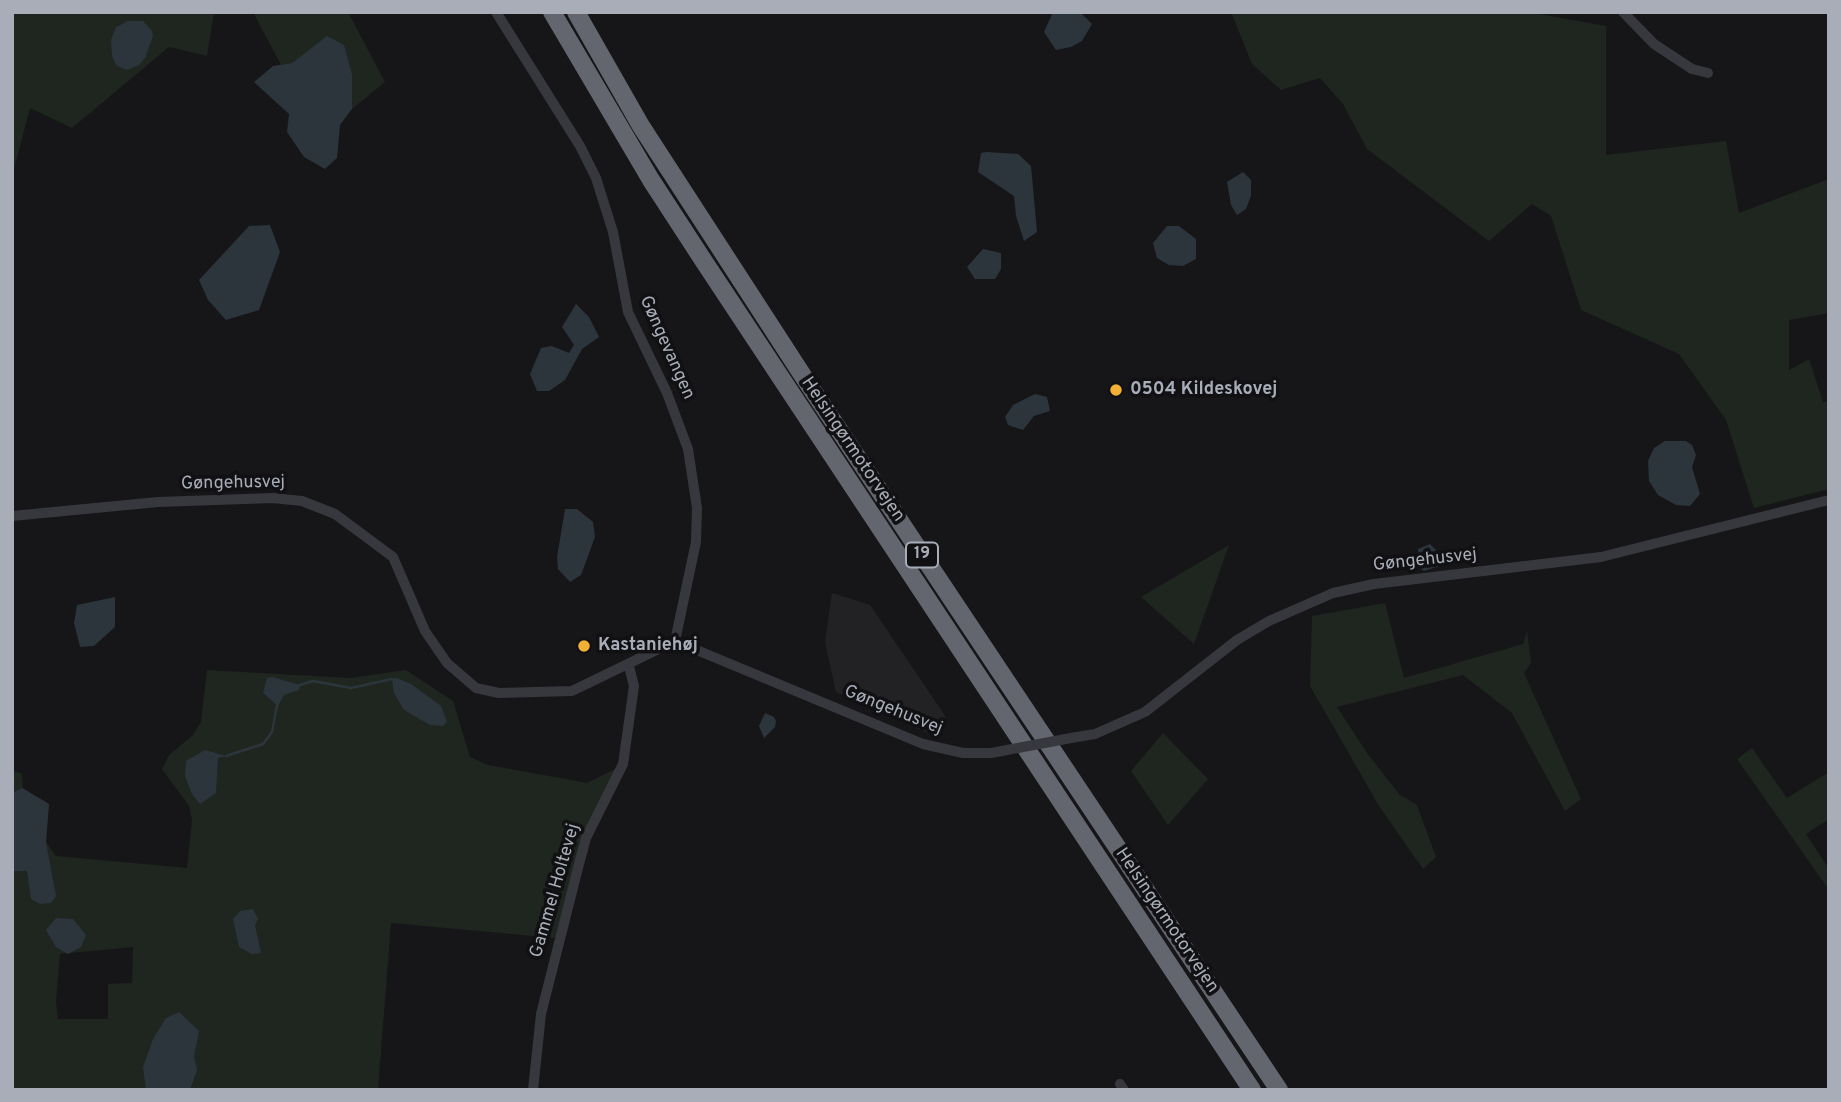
<!DOCTYPE html>
<html>
<head>
<meta charset="utf-8">
<style>
	body { margin:0 }
	#map { position:relative; width:1841px; height:1102px; overflow:hidden; background:#161618; font-family:Overpass,sans-serif }
	canvas { display:block }
	.frame { position:absolute; inset:0; border:14px solid #a8adb8; pointer-events:none }
</style>
</head>
<body>
<div id="map">
<canvas width="1841" height="1102"></canvas>
<div class="frame"></div>
</div>
<script>
const ctx = document.querySelector('canvas').getContext('2d');
ctx.lineJoin = 'round';
function fillPath(path, color) { ctx.fillStyle = color; ctx.fill(path, 'evenodd'); }
const toPath = rows => new Path2D(rows.map(r => 'M' + r).join(''));
function trace(path, color, width, dash) { ctx.strokeStyle = color; ctx.lineWidth = width; ctx.lineCap = dash ? 'butt' : 'round'; ctx.setLineDash(dash || []); ctx.stroke(path); }
function write(font, color, halo, rows, align = 'center') {
  ctx.font = font + ' Overpass,sans-serif'; ctx.lineWidth = 7; ctx.setLineDash([]); ctx.textBaseline = 'middle'; ctx.strokeStyle = halo; ctx.fillStyle = color; for (const [text, x, y, turn = 0] of rows) {
    ctx.save(); ctx.translate(x, y); ctx.rotate((+turn || 0) * Math.PI / 180); ctx.textAlign = isNaN(turn) ? turn : align; if (halo) ctx.strokeText(text, 0, 0); ctx.fillText(text, 0, 0); ctx.restore();
  }
}
fillPath(toPath([
	[832,593,870,605,946,717,927,733,836,692,825,642]
]), '#222225');
fillPath(toPath([
	[12,12,214,12,207,56,169,47,72,128,30,108,12,177],
	[253,12,348,12,385,82,352,109,352,74,327,37,292,63,281,65],
	[1231,12,1528,12,1606,26,1606,155,1726,141,1739,213,1829,179,1829,313,1789,320,1789,370,1809,359,1823,402,1829,401,1829,489,1754,508,1726,420,1679,354,1581,310,1551,216,1532,204,1489,241,1367,149,1343,104,1320,78,1281,90,1252,64],
	[1229,545,1194,644,1141,597],
	[1385,603,1404,678,1523,644,1527,631,1531,663,1524,673,1581,799,1565,811,1512,713,1463,675,1337,707,1367,753,1400,795,1417,805,1436,857,1423,869,1379,806,1310,686,1312,616],
	[207,670,350,678,406,670,453,701,470,757,488,765,587,783,617,768,583,835,555,938,391,923,378,1090,12,1090,12,770,22,774,23,788,49,804,46,842,56,856,187,868,192,820,189,806,162,769,169,755,193,735,201,722],
	[133,947,132,983,108,984,108,1019,58,1019,56,1002,60,954],
	[1163,733,1208,779,1168,825,1131,771],
	[1752,748,1787,798,1829,772,1829,819,1806,834,1829,869,1829,890,1737,759]
]), '#1e261f');
fillPath(toPath([
	[1053,12,1080,12,1092,24,1082,41,1071,47,1056,50,1044,32],
	[128,21,143,21,152,31,153,36,145,58,139,65,127,70,117,66,112,56,111,40,116,27],
	[327,36,344,45,352,74,352,109,340,125,337,158,325,169,304,157,287,132,289,114,254,82,273,66,292,63],
	[986,152,1018,154,1031,166,1037,232,1024,241,1016,216,1014,196,978,172,981,153],
	[1243,172,1251,180,1251,196,1246,209,1237,215,1231,205,1227,182],
	[270,225,280,252,259,310,226,320,208,300,199,280,249,226],
	[1167,226,1179,226,1196,239,1196,259,1183,266,1169,265,1157,258,1153,243],
	[983,249,1001,253,1001,269,995,279,975,279,967,267],
	[576,304,589,317,599,337,582,349,565,380,549,391,537,391,530,374,541,348,552,346,569,353,574,345,562,327],
	[1035,394,1047,397,1050,411,1034,416,1023,430,1008,425,1005,417,1013,405],
	[1665,441,1686,441,1692,445,1696,455,1692,467,1700,494,1690,506,1676,505,1658,495,1649,481,1648,461,1654,448],
	[565,509,577,509,593,522,595,537,581,575,570,582,558,569,557,557],
	[1430,544,1449,563,1424,571,1419,567,1418,549],
	[115,597,115,627,94,646,80,647,74,623,77,605],
	[272,677,300,685,299,690,284,695,278,706,263,693,267,678],
	[396,678,411,684,441,706,447,722,443,726,430,725,404,710,394,693,392,679],
	[765,713,774,717,776,721,775,727,764,738,759,726],
	[205,750,226,756,218,758,216,793,200,804,192,794,185,776,186,761],
	[22,788,49,804,46,842,56,896,51,903,40,904,31,899,27,871,12,871,12,793],
	[253,909,258,919,255,925,261,953,252,954,239,947,233,919,240,911],
	[56,918,73,919,86,935,81,947,68,954,56,947,46,930],
	[179,1012,199,1031,194,1056,197,1070,190,1090,146,1090,143,1067,153,1039,166,1018]
]), '#2c353c');
trace(toPath([
	[300,685,313,681,351,688,392,679],
	[226,756,263,744,272,732,277,705]
]), '#2c353c', 2.5);
trace(toPath([
	[496,12,580,146,596,178,613,232,628,312,667,393,688,449,697,508,696,542,675,641],
	[1623,12,1654,44,1692,69,1708,73],
	[12,516,158,502,273,498,302,501,335,514,393,557,425,631,447,663,476,688,499,693,572,691,675,641,923,744,963,753,991,753],
	[1071,738,1095,734,1145,712,1237,640,1269,621,1333,593,1374,584,1601,557,1829,500],
	[1120,1084,1124,1090],
	[533,1090,541,1014,579,864,586,838,623,764,634,686,629,666]
]), '#37383d', 10);
trace(toPath([
	[552,12,651,180,703,260,1252,1090],
	[576,12,641,126,803,376,1279,1090]
]), '#63666e', 18);
trace(toPath([
	[991,753,1071,738]
]), '#37383d', 10);
for (const [x, y, r, color] of [
	[1116,390,7,"#f2b134"],
	[584,646,7,"#f2b134"]
]) { const dot = new Path2D(); dot.arc(x, y, r, 0, 2 * Math.PI); ctx.fillStyle = color; ctx.fill(dot); trace(dot, '#111113', 2.5); }
for (const [x, y, w] of [
	[922,555,32]
]) { const box = new Path2D(); box.roundRect(x - w / 2, y - 12.5, w, 25, 5); ctx.fillStyle = '#111113'; ctx.fill(box); trace(box, '#a8adb8', 2); }
write('bold 16px', '#a8adb8', null, [
	["19",922,555]
]);
write('18px', '#a8adb8', '#111113', [
	["Gøngevangen",666,348,66],
	["Helsingørmotorvejen",852,450,56],
	["Gøngehusvej",233,484,-1],
	["Gøngehusvej",1425,561,-6],
	["Gøngehusvej",893,711,22],
	["Gammel Holtevej",556,891,-74],
	["Helsingørmotorvejen",1166,921,56]
]);
write('bold 18px', '#a8adb8', '#111113', [
	["0504 Kildeskovej",1130,390],
	["Kastaniehøj",598,646]
], 'left');
</script>
</body>
</html>
